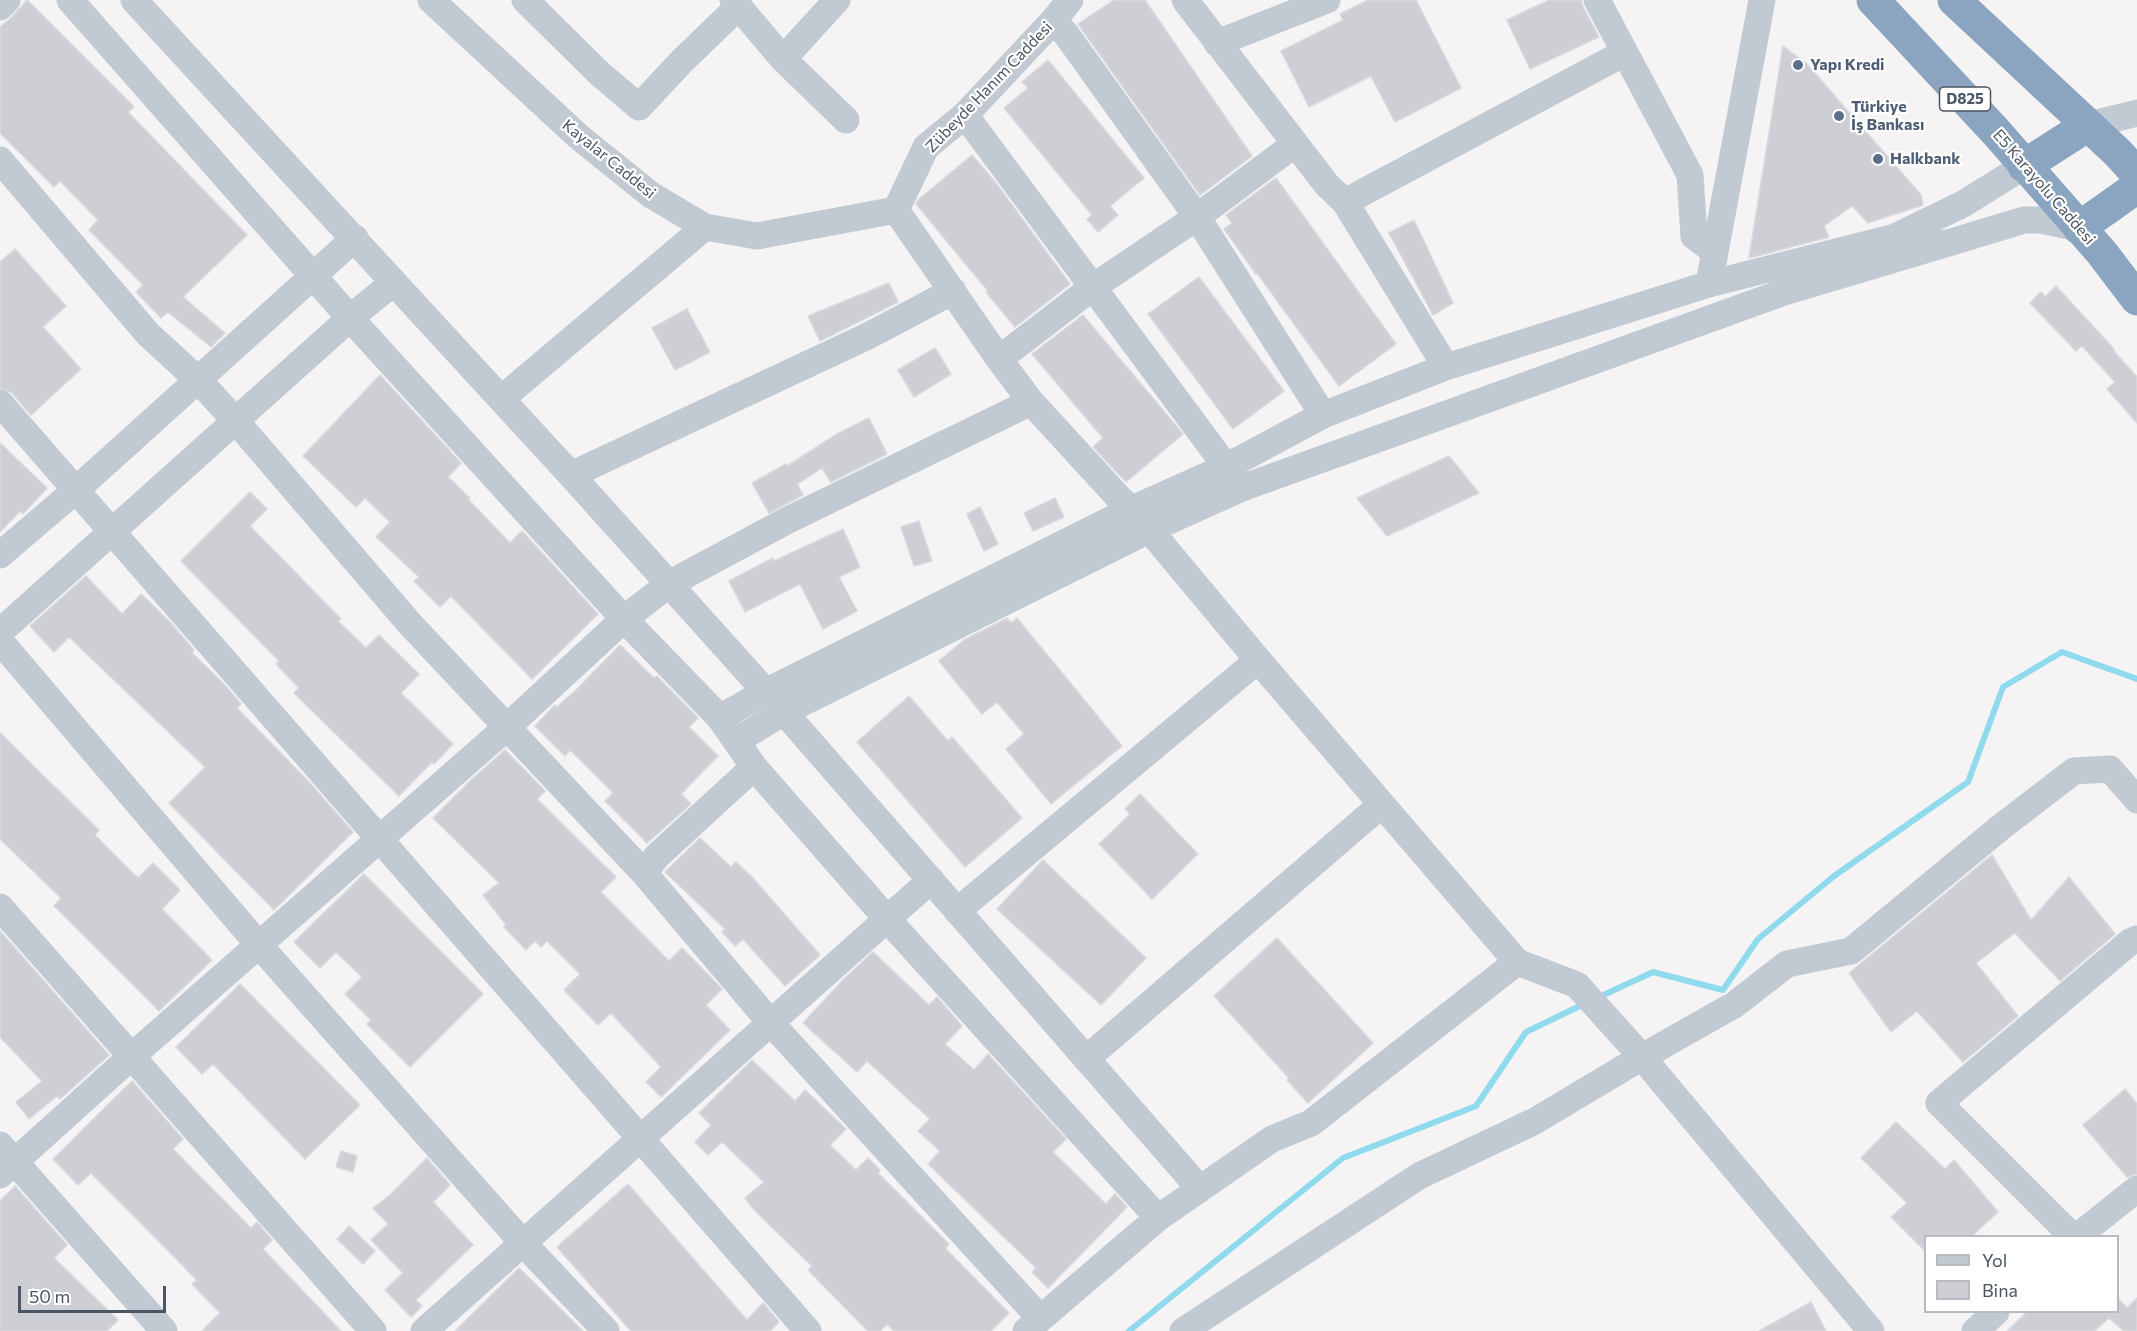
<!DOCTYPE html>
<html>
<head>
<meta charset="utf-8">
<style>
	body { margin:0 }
	#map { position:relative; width:2137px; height:1331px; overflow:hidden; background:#f5f3f3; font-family:Commissioner,sans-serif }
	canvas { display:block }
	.legend { position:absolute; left:1924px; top:1235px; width:195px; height:78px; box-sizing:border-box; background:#fff; border:2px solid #b7bbc0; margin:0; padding:8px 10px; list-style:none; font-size:18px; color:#4a5661 }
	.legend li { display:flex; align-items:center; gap:12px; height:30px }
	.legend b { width:30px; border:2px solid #b7bbc0 }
	.scale { position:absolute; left:18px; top:1286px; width:148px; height:27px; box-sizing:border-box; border:3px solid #4a5661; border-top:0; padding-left:8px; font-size:18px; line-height:21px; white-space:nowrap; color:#4a5661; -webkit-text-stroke:4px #fff; paint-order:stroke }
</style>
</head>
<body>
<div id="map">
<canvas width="2137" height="1331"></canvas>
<ul class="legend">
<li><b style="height:8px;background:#c1cad2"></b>Yol</li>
<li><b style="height:16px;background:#cdcfd5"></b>Bina</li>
</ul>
<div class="scale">50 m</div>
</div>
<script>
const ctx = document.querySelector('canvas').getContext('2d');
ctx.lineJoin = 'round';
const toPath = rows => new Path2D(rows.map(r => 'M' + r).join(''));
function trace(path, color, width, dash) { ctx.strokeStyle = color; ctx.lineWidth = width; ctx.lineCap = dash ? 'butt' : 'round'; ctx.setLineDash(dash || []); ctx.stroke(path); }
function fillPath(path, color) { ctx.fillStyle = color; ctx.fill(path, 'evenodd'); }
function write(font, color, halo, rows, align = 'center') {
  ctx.font = font + ' Commissioner,sans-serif'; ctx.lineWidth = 4.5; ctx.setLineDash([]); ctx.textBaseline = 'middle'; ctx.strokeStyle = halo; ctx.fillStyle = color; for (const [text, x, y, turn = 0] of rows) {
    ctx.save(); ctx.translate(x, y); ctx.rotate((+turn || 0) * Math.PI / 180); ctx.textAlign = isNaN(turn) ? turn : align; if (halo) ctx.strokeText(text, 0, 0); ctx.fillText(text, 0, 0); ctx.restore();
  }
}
trace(toPath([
	[1597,998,1653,972,1723,990,1758,939,1834,876,1968,782,2003,687,2062,652,2137,679],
	[1129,1331,1343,1158,1476,1106,1526,1032,1586,1003]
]), '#90daee', 6);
const building = toPath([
	[27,0,134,107,128,112,247,235,183,297,225,333,211,347,168,312,161,318,136,292,143,285,89,230,98,220,60,181,54,187,0,133,0,27,11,18,27,0],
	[1114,0,1145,0,1252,156,1200,195,1078,24,1114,0],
	[1368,0,1416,0,1461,88,1395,122,1371,76,1309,107,1281,51,1343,20,1340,14,1368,0],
	[1549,0,1581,0,1583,7,1599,37,1530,69,1507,20,1549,0],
	[1783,46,1807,64,1921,195,1923,205,1868,223,1852,206,1824,226,1829,237,1749,258,1783,46],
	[1048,60,1144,178,1110,206,1118,215,1098,232,1087,219,1092,215,1004,108,1028,88,1022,82,1048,60],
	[972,155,996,183,1070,284,1015,327,986,292,988,291,916,204,918,200,972,155],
	[1276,178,1396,344,1339,386,1257,273,1256,274,1224,229,1232,223,1226,215,1276,178],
	[1414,220,1453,303,1433,315,1389,233,1414,220],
	[15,249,66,306,43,327,81,369,31,415,11,392,0,388,0,262,15,249],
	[1199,277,1284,391,1233,429,1148,314,1199,277],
	[889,283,898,302,820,341,808,316,889,283],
	[2056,286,2114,349,2113,350,2137,377,2137,423,2107,389,2115,382,2082,346,2076,351,2030,303,2041,292,2045,297,2056,286],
	[687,309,710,352,675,370,652,328,687,309],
	[1083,315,1183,434,1126,482,1093,447,1103,438,1032,354,1083,315],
	[935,348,951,374,914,397,898,370,935,348],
	[380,375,461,463,448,477,470,498,468,499,510,543,522,531,598,614,532,679,451,596,440,607,414,581,419,577,376,537,390,522,365,498,356,507,303,456,380,375],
	[869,418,887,454,831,482,822,468,797,484,803,495,769,513,752,483,786,464,787,466,837,434,869,418],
	[0,443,47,488,23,514,20,511,0,532,0,443],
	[1449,456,1479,493,1387,536,1357,498,1449,456],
	[250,492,267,509,250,526,341,619,338,621,366,648,379,635,419,674,401,693,453,744,434,764,432,762,399,796,294,693,299,688,276,664,279,661,181,561,250,492],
	[1055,498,1064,517,1033,531,1024,513,1055,498],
	[980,507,998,544,984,551,967,514,980,507],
	[919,521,932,561,914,566,901,527,919,521],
	[843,529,860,567,839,577,857,611,823,629,800,584,745,612,729,581,773,558,774,561,843,529],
	[86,576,122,614,141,594,169,621,194,650,192,653,223,683,241,704,237,708,309,782,353,832,274,910,169,803,205,767,69,637,54,652,30,626,86,576],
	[1007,618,1011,623,1017,618,1122,746,1051,804,1006,749,1024,734,997,702,982,714,939,661,964,640,1007,618],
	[620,645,654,678,657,676,698,718,689,727,718,756,681,794,691,804,647,843,605,801,613,793,570,750,565,756,535,726,555,705,557,707,577,689,620,645],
	[909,696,948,741,952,737,1022,818,965,867,857,742,909,696],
	[0,733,99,830,95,835,138,878,153,863,180,890,162,909,212,960,159,1011,54,906,61,898,0,839,0,733],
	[505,750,545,791,537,799,616,877,601,892,669,961,682,948,722,989,706,1005,730,1030,661,1097,646,1082,661,1067,611,1013,598,1025,564,990,580,974,547,941,541,947,535,941,526,950,504,927,506,925,483,895,499,883,433,818,470,781,505,750],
	[1140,794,1198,854,1152,899,1099,844,1130,814,1125,809,1140,794],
	[700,838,731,867,736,862,752,877,820,955,785,986,743,939,735,946,722,932,725,929,665,872,700,838],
	[1992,855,2031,920,2069,877,2115,934,2060,981,2015,933,1976,963,2018,1016,1963,1062,1917,1011,1891,1032,1849,973,1992,855],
	[1043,860,1146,958,1101,1005,997,909,1043,860],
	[364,874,483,994,410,1067,367,1024,371,1020,345,994,362,977,336,952,320,968,294,942,364,874],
	[0,931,109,1055,60,1099,57,1096,29,1119,16,1102,42,1081,0,1037,0,931],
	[1277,938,1373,1043,1308,1103,1287,1080,1289,1078,1214,996,1277,938],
	[873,952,929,1005,937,997,962,1026,945,1044,974,1070,988,1054,1066,1139,1053,1152,1106,1204,1115,1194,1127,1207,1048,1288,1032,1272,1036,1268,928,1164,940,1151,918,1131,930,1119,867,1061,857,1072,803,1023,846,977,873,952],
	[240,984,360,1105,305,1159,213,1064,202,1074,176,1047,240,984],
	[752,1060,795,1101,805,1090,846,1129,830,1145,856,1170,868,1158,880,1170,878,1173,949,1244,945,1248,1009,1313,991,1331,894,1331,887,1324,880,1331,868,1331,808,1270,812,1266,755,1211,745,1198,764,1182,722,1142,708,1155,695,1142,711,1125,699,1113,752,1060],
	[132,1081,183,1139,173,1149,251,1228,257,1222,272,1240,263,1249,341,1331,202,1331,220,1313,192,1284,197,1280,91,1173,78,1185,53,1159,132,1081],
	[2125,1089,2137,1104,2137,1174,2127,1177,2083,1125,2125,1089],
	[1896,1122,1945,1169,1954,1160,1998,1212,1972,1236,1926,1236,1926,1252,1891,1217,1907,1203,1861,1158,1896,1122],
	[341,1151,357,1156,353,1172,336,1167,341,1151],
	[427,1158,450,1185,433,1202,473,1245,416,1300,422,1306,411,1317,385,1290,403,1273,371,1240,388,1224,373,1208,390,1195,427,1158],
	[628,1184,747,1320,763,1303,779,1322,770,1331,631,1331,557,1247,628,1184],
	[15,1186,67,1245,54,1258,118,1320,107,1331,0,1331,0,1201,15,1186],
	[349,1226,375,1251,363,1264,337,1239,349,1226],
	[519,1268,583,1331,455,1331,519,1268],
	[2118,1298,2127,1308,2137,1298,2137,1331,2124,1331,2109,1318,2094,1331,2007,1331,2028,1311,2118,1311,2118,1298],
	[1811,1302,1826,1331,1759,1331,1811,1302]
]);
fillPath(building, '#cdcfd5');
trace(building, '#d7d9de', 1.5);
trace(toPath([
	[70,0,350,318,624,619,720,718,754,767,888,920,1158,1218],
	[134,0,571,475,784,712,1200,1189],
	[431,0,579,137,651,195,705,227,757,236,896,210],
	[525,0,600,74,639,107,682,61,739,6],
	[733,0,783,59,837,0],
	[1185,0,1327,185,1345,202,1446,367],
	[1597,0,1690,175,1694,236,1715,252],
	[0,7,7,0],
	[1053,21,1066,34,1197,217,1323,415],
	[1217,43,1327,0],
	[783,59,846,120],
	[965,115,1236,480],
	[2088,125,2137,113],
	[0,160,148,334,198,380,235,420,410,624,644,873,770,1022,1040,1318],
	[1345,202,1624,53],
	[896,210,999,359,1031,402,1120,499,1132,509,1258,660,1517,962,1577,985,1642,1057,1871,1331],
	[896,210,926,147,965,115,1053,21,1070,0],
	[1929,242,1945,244,2024,220,2040,220,2079,228],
	[1709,284,1762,0],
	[999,359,1093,287,1197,217,1295,144],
	[501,399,705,227],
	[0,403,808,1331],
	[571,475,868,336,953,291],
	[0,555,77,489,355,238],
	[0,632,350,318,393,283],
	[0,641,258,944,523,1243,606,1331],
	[720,718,765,692,1132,509,1226,467,1323,415,1446,367,1709,284,1895,237,1963,204,2024,166],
	[736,741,784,712,1149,530,1242,488,1784,292,1945,244],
	[644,873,657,856,754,767],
	[0,907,373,1331],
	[957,911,1258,660],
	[1086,1059,1381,805],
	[0,1145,164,1331],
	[0,1175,132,1056,506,728,624,619,669,584,788,520,1031,402],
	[2072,1236,1939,1103,2130,942,2137,939],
	[2078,1236,2137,1189],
	[424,1331,931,880],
	[1026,1331,1158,1218,1272,1139,1311,1123,1517,962],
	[1183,1331,1419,1176,1535,1121,1642,1057,1734,1005,1787,964,1851,951,2001,827,2074,771,2110,769,2137,800],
	[1975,1331,1996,1312]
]), '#c1cad2', 27);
trace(toPath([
	[1873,0,1996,132,2102,253,2137,299],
	[1954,0,2118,153,2137,174],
	[2024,166,2088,125],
	[2079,228,2137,187]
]), '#8ba5c1', 33);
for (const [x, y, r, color] of [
	[1798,65,6,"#5c6f8a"],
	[1839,116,6,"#5c6f8a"],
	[1878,159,6,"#5c6f8a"]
]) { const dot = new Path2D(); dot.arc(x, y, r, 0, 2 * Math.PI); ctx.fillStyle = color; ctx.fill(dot); trace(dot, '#fff', 2); }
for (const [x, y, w] of [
	[1965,99,51]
]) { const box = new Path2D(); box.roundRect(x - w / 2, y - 12, w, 24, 4.5); ctx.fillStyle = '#fff'; ctx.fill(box); trace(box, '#4a5661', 1.5); }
write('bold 15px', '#4a5661', null, [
	["D825",1965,99]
]);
write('bold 16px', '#4e5e75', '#fff', [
	["Yapı Kredi",1810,65],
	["Türkiye",1851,107],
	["İş Bankası",1851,125],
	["Halkbank",1890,159]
], 'left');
write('16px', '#4a5661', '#fff', [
	["Zübeyde Hanım Caddesi",989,87,-46],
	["Kayalar Caddesi",609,159,39],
	["E5 Karayolu Caddesi",2044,187,49]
]);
</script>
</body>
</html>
